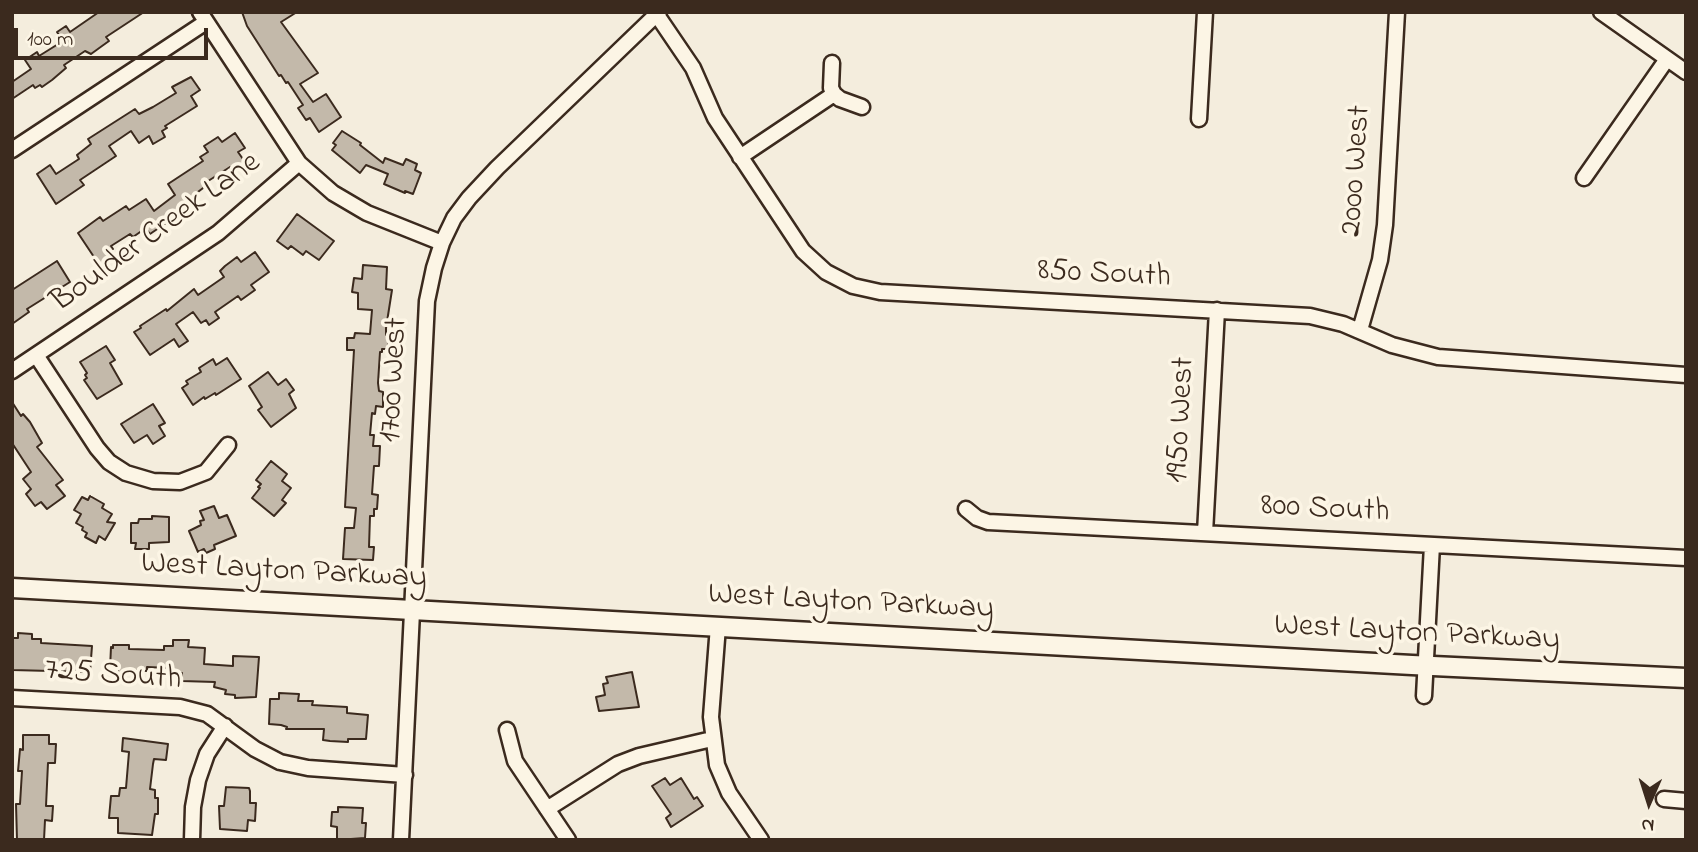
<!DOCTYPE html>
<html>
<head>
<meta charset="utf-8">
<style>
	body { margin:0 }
	#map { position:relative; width:1698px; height:852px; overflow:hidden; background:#f4eddd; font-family:"Indie Flower",sans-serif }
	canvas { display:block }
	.frame { position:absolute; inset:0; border:14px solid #3b2a1e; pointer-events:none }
	.north { position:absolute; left:1614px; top:768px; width:70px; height:70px; -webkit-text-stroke:5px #fcf5e5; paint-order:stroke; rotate:183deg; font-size:19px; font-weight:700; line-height:28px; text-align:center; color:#3b2a1e }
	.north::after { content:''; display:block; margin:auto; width:24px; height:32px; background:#3b2a1e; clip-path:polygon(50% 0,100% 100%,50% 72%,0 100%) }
	.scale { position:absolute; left:14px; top:28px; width:194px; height:32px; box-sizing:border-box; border:4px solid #3b2a1e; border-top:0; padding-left:9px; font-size:21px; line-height:24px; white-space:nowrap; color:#3b2a1e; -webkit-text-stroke:5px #fcf5e5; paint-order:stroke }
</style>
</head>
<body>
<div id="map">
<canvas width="1698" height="852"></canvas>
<div class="frame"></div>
<div class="north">N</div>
<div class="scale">100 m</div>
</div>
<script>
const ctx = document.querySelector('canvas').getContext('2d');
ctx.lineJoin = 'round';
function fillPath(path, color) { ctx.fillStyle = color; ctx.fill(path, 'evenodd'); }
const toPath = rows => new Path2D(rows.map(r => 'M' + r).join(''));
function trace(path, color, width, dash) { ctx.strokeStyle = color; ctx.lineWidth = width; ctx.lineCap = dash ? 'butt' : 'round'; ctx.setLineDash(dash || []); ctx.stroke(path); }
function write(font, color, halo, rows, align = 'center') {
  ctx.font = font + ' "Indie Flower",sans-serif'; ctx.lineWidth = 7; ctx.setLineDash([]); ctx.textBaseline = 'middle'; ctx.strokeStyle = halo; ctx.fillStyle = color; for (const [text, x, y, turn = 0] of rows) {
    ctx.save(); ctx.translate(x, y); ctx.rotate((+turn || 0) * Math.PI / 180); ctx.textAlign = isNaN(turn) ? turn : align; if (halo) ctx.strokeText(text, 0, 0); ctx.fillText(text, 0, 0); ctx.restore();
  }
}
const building = toPath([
	[99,12,144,12,106,37,109,41,102,46,91,54,85,51,64,65,66,68,52,80,42,87,40,85,35,88,33,85,12,99,12,82,31,69,25,60,37,52,39,56,63,41,57,32,66,26,70,32,99,12],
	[242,12,297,12,281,22,318,73,300,84,313,102,326,94,341,117,319,132,310,118,306,120,298,108,303,105,288,82,286,83,281,75,279,76,247,26,242,12],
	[191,77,200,90,191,96,197,106,165,126,167,128,162,131,165,137,153,144,149,136,139,143,131,131,109,146,116,156,80,180,84,185,56,204,37,174,50,165,56,174,79,159,77,155,91,144,88,139,135,109,139,114,153,107,176,93,172,87,191,77],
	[342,131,361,143,360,145,383,163,385,158,403,165,406,159,417,164,415,170,421,173,413,194,405,191,405,193,384,184,388,174,366,165,360,173,332,150,336,145,333,143,342,131],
	[235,133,245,148,238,152,245,162,232,171,230,167,205,183,207,185,194,195,198,201,150,234,147,230,145,232,143,230,133,237,130,234,111,246,113,249,110,251,114,257,100,266,78,233,100,217,103,221,126,206,129,210,146,199,154,211,175,195,168,184,203,161,200,157,208,152,204,146,218,137,222,142,235,133],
	[297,214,334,241,319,260,306,251,303,255,291,246,288,249,277,241,297,214],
	[255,252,269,272,251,285,255,290,241,300,238,296,215,312,219,318,209,325,206,320,201,323,193,312,176,324,188,341,179,347,174,339,150,355,134,332,141,328,140,326,166,309,167,311,194,289,198,295,224,277,220,271,225,266,237,257,241,262,255,252],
	[57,261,70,282,27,309,29,312,12,324,12,290,57,261],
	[363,265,387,267,386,289,392,290,386,328,386,335,389,335,388,349,382,349,382,352,380,352,378,383,379,391,383,392,383,407,376,406,375,414,372,413,370,435,374,435,373,446,380,446,379,466,374,466,372,494,378,495,377,509,374,509,374,516,370,516,369,547,374,547,373,560,343,559,345,528,354,528,356,508,345,507,354,350,347,350,347,338,354,338,355,333,370,334,372,310,358,309,358,293,352,292,354,278,362,279,363,265],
	[106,346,115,360,110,363,122,384,97,399,84,380,87,378,85,375,87,373,80,362,106,346],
	[227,358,241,379,216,395,215,393,205,399,204,397,193,405,182,388,188,384,186,381,201,372,199,368,213,359,216,365,227,358],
	[268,372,278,385,286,379,294,390,289,394,296,408,271,427,258,410,262,407,249,386,268,372],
	[12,402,21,416,23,414,30,422,42,443,37,447,63,480,56,485,65,496,47,509,41,502,35,506,26,494,31,489,23,479,31,472,12,443,12,402],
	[153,404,165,423,159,426,165,436,153,444,147,435,134,443,121,424,153,404],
	[271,461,287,474,282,481,291,488,282,500,286,503,274,516,252,498,260,488,258,487,261,484,256,480,271,461],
	[90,496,104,504,102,508,112,514,107,522,115,523,105,540,99,536,96,543,85,537,87,533,82,530,83,527,76,523,81,514,74,510,82,497,88,500,90,496],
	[214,506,219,518,227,515,236,536,214,545,215,549,206,553,204,549,198,552,189,531,201,525,200,521,204,520,200,511,214,506],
	[152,516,169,517,169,542,149,543,149,549,135,549,136,543,131,543,131,523,138,523,139,519,152,519,152,516],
	[18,633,32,634,32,639,41,639,41,643,92,646,90,672,12,670,12,638,18,638,18,633],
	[173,640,189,640,188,647,205,648,204,664,233,666,233,656,259,657,256,697,235,698,235,695,225,694,226,690,214,687,215,682,182,681,182,673,169,672,169,668,147,667,147,671,131,670,131,674,118,674,118,669,110,669,111,647,113,648,113,645,129,645,129,649,164,650,164,646,173,646,173,640],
	[632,672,639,707,599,711,596,697,605,695,603,684,608,683,606,677,632,672],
	[279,693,299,694,298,701,313,701,312,705,347,707,347,713,368,715,366,739,348,739,348,742,330,741,323,740,324,729,286,729,287,727,281,725,269,724,270,699,279,699,279,693],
	[23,735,49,735,49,744,56,744,55,763,48,763,46,806,53,806,52,821,45,820,44,840,17,840,16,804,20,804,22,771,18,771,20,749,23,750,23,735],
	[123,738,168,744,166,760,154,759,153,764,150,789,155,790,155,798,158,798,158,814,155,814,152,835,118,833,118,818,109,818,111,796,119,796,120,788,126,788,129,752,122,751,123,738],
	[665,778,670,785,681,778,694,799,697,797,703,806,671,827,666,818,671,814,652,786,665,778],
	[226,787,249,788,250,791,250,803,256,803,255,821,248,820,247,831,220,829,219,806,224,806,226,787],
	[338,807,363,808,362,823,366,823,365,838,337,840,337,827,331,826,332,812,338,812,338,807]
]);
fillPath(building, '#c3b9aa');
trace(building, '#3b2a1e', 2);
const minor = toPath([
	[200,12,299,163,333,193,367,213,442,243],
	[1601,12,1686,72],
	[657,15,693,68,715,118,803,251,826,272,853,286,880,292,1310,316,1343,324,1392,345,1438,357,1686,375],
	[832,63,831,88,834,94,840,99,862,107],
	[1199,119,1205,12],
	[12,150,206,22],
	[740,157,834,94],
	[1584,178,1667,59],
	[1360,330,1380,260,1385,225,1397,12],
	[36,355,97,448,109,462,126,473,153,481,180,482,206,472,228,445],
	[12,371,218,233,299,163],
	[966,509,977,518,988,522,1686,558],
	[1205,533,1217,310],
	[718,626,711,717,717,765,729,793,761,840],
	[1424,696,1432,545],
	[12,698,180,707,207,714,255,749,280,762,308,768,405,775],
	[507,730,515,761,568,840],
	[1664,799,1686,801],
	[547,809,618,764,639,756,712,739],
	[192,840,193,807,198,780,207,754,225,726],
	[401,840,427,301,434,268,442,243,454,218,469,198,497,168,659,12]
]);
const major = toPath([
	[12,588,1412,665,1686,678]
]);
trace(minor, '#3b2a1e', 19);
trace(major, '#3b2a1e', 23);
trace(minor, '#fcf5e5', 14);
trace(major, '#fcf5e5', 18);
write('32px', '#3b2a1e', '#fcf5e5', [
	["2000 West",1358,171,-86],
	["Boulder Creek Lane",157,234,-36],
	["850 South",1104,276,3],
	["1700 West",396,380,-87],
	["1950 West",1183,420,-87],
	["800 South",1325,511,3],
	["West Layton Parkway",284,573,3],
	["West Layton Parkway",851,604,3],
	["West Layton Parkway",1417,635,3],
	["725 South",113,677,4]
]);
</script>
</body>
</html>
